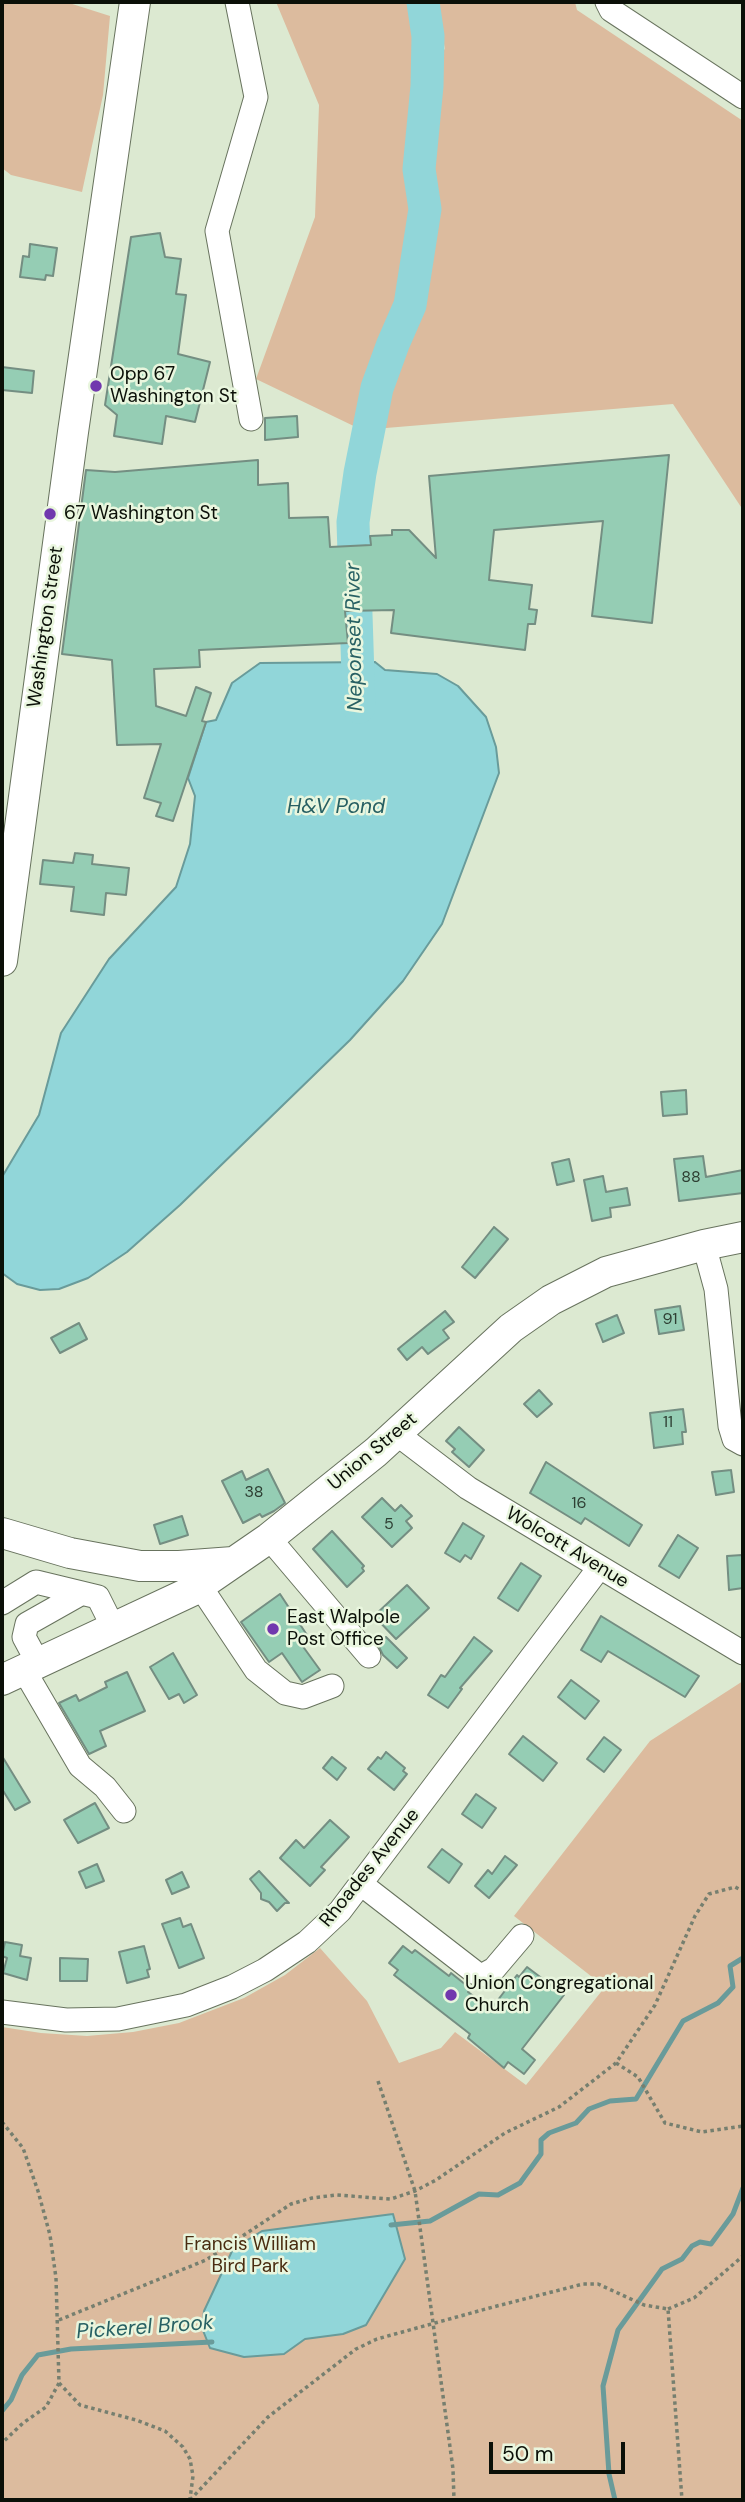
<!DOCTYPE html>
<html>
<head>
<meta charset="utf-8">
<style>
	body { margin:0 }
	#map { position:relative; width:745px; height:2502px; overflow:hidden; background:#dce9d1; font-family:"DM Sans",sans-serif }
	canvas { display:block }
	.frame { position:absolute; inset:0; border:4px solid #0b1008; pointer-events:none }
	.scale { position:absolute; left:489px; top:2442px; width:136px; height:32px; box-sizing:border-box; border:4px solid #0b1008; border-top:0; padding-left:9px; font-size:21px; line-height:24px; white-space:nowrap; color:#0b1008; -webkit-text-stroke:5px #e9f6de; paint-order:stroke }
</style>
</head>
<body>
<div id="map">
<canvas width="745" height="2502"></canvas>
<div class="frame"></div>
<div class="scale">50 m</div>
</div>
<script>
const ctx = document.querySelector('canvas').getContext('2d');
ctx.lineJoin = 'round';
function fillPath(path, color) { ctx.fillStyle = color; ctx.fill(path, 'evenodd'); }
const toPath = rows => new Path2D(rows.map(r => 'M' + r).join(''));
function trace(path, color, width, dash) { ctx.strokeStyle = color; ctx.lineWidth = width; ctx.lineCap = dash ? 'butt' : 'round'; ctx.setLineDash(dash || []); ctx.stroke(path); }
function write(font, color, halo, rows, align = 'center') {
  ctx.font = font + ' "DM Sans",sans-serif'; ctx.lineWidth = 5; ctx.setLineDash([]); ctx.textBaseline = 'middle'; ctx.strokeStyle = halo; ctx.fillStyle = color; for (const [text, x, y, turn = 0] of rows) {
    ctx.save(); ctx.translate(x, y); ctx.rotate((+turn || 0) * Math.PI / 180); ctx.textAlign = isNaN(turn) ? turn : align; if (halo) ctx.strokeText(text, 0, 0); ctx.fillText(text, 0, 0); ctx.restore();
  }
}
fillPath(toPath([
	[2,2,66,2,110,16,103,95,82,192,11,175,2,168],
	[276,2,415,2,445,50,437,2,575,2,577,10,743,121,743,510,673,404,362,430,256,379,315,217,319,105],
	[743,1681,743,2500,2,2500,2,2027,41,2033,87,2036,133,2032,179,2023,244,1998,285,1975,320,1948,367,2001,399,2063,441,2048,455,2032,526,2085,605,1987,514,1916,650,1741]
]), '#dcbb9e');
const water = toPath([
	[375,662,385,670,437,674,458,686,486,717,496,747,499,773,442,924,403,981,350,1040,180,1205,127,1252,88,1278,59,1289,40,1290,17,1284,2,1273,2,1177,39,1115,61,1033,109,959,176,887,190,844,195,796,188,778,206,722,216,720,232,683,260,663,375,662],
	[393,2214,405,2259,366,2325,343,2334,305,2339,284,2354,244,2357,210,2348,202,2328,204,2311,233,2249,262,2231,393,2214]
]);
fillPath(water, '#91d6d9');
trace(water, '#699b9a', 2);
trace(toPath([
	[391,2225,430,2221,479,2194,498,2195,520,2183,541,2154,541,2140,549,2133,576,2123,589,2109,610,2101,636,2099,683,2021,718,2003,733,1987,730,1966,743,1958],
	[2,2411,11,2400,22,2375,38,2355,71,2349,212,2342],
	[615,2500,609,2474,603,2386,618,2330,662,2269,682,2259,692,2246,700,2242,711,2244,733,2214,743,2188]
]), '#699b9a', 5);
trace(toPath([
	[359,707,353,522,360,473,377,388,393,344,410,305,425,209,419,169,427,86,428,36,423,2]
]), '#91d6d9', 33);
const building = toPath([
	[160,233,165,257,181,259,176,294,186,295,178,354,210,362,195,422,166,416,162,444,114,436,117,415,105,405,131,237,160,233],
	[30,244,57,248,53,276,46,275,45,280,20,277,23,256,29,257,30,244],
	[2,367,34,371,32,393,2,390,2,367],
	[297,416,298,437,265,440,265,418,297,416],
	[669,455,652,623,592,616,603,521,494,530,489,580,532,585,529,609,537,610,535,624,528,624,525,650,391,633,394,610,345,611,348,643,199,650,200,667,154,669,156,706,186,716,196,687,211,693,202,721,206,722,173,821,156,816,161,803,144,798,161,744,117,745,112,660,62,654,86,470,115,472,258,460,258,485,288,483,289,518,328,517,330,547,371,545,370,536,392,535,392,530,409,530,436,558,429,476,669,455],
	[75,853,93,855,92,864,129,868,126,895,106,893,104,915,71,911,74,887,40,884,43,860,73,863,75,853],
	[686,1090,687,1114,663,1116,661,1092,686,1090],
	[703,1156,706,1177,743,1170,743,1193,679,1201,674,1159,703,1156],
	[569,1159,574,1181,557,1185,552,1163,569,1159],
	[603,1176,606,1192,627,1188,630,1205,610,1208,611,1217,592,1221,584,1180,603,1176],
	[494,1227,508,1239,475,1278,462,1267,494,1227],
	[680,1306,684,1330,659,1334,655,1310,680,1306],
	[445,1311,454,1322,443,1330,449,1338,428,1354,422,1347,407,1360,398,1349,445,1311],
	[617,1315,624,1333,603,1342,596,1324,617,1315],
	[79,1323,87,1339,60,1353,51,1338,79,1323],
	[539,1390,552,1404,537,1417,524,1404,539,1390],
	[683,1409,686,1432,682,1432,683,1444,654,1448,650,1413,683,1409],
	[459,1427,484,1450,469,1467,452,1452,455,1449,446,1441,459,1427],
	[546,1462,642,1525,629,1546,585,1518,581,1524,530,1493,546,1462],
	[268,1469,285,1503,274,1511,262,1517,260,1514,243,1523,222,1481,242,1471,246,1480,268,1469],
	[731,1470,734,1492,716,1495,712,1472,731,1470],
	[382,1498,395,1511,401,1505,412,1516,406,1521,412,1528,392,1547,362,1517,382,1498],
	[182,1516,188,1535,160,1544,154,1525,182,1516],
	[463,1523,484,1536,471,1559,465,1555,460,1562,445,1553,463,1523],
	[332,1531,364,1566,362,1568,364,1571,347,1587,313,1549,332,1531],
	[678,1535,698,1548,679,1578,659,1566,678,1535],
	[742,1555,743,1588,729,1590,727,1556,742,1555],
	[521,1563,541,1576,518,1611,498,1598,521,1563],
	[407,1585,429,1608,396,1639,374,1616,407,1585],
	[280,1594,307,1635,299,1641,320,1670,302,1682,282,1653,269,1662,241,1622,280,1594],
	[601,1616,699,1676,685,1697,608,1651,601,1662,581,1650,601,1616],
	[386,1637,407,1658,397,1668,383,1655,378,1645,386,1637],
	[474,1637,492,1651,460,1688,462,1689,448,1708,428,1695,441,1675,445,1677,474,1637],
	[173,1653,197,1695,184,1703,179,1694,169,1699,150,1667,173,1653],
	[127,1672,145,1711,100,1731,106,1746,89,1754,59,1703,76,1695,79,1701,107,1687,105,1682,127,1672],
	[571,1680,599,1701,585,1719,558,1697,571,1680],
	[523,1736,557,1763,543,1781,509,1754,523,1736],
	[604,1737,621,1750,604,1772,587,1759,604,1737],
	[386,1752,405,1768,403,1771,407,1774,394,1790,368,1769,378,1757,381,1759,386,1752],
	[2,1756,30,1802,15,1810,2,1789,2,1756],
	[332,1757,346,1768,337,1780,323,1768,332,1757],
	[476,1794,496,1808,482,1828,462,1814,476,1794],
	[95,1803,109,1828,78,1843,64,1820,95,1803],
	[330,1820,349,1837,321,1867,325,1870,310,1886,280,1858,296,1840,304,1848,330,1820],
	[442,1849,462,1864,449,1883,428,1867,442,1849],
	[505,1856,517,1865,489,1898,475,1886,488,1870,492,1874,505,1856],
	[97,1864,104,1881,86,1888,79,1872,97,1864],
	[259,1871,287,1901,289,1903,285,1903,277,1911,269,1902,261,1899,261,1893,250,1879,259,1871],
	[182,1872,189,1887,172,1894,166,1880,182,1872],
	[180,1918,183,1927,191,1924,204,1958,179,1968,162,1924,180,1918],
	[5,1942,22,1945,20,1956,31,1958,27,1980,3,1973,7,1958,2,1956,5,1942],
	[144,1946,150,1969,147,1970,149,1977,127,1983,119,1952,144,1946],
	[403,1946,412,1953,415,1950,449,1976,451,1973,471,1989,468,1992,491,2009,517,1975,519,1977,527,1967,564,1995,522,2049,535,2060,524,2074,508,2062,504,2068,468,2038,470,2034,394,1975,398,1970,389,1963,403,1946],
	[60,1958,88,1959,87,1981,60,1981,60,1958]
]);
fillPath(building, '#95cdb4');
trace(building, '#748e82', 2);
const minor = toPath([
	[237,2,256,97,217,231,251,419],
	[607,2,611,10,743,97],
	[704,1245,716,1289,730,1426,734,1439,743,1444],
	[397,1434,468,1488,743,1653],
	[269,1538,369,1656],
	[200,1586,256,1670,285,1693,303,1697,332,1686],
	[2,1603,36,1582,98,1597,114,1629],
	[38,1663,24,1637,27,1624,82,1593],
	[24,1670,80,1766,105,1787,124,1811],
	[361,1884,476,1973,483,1975,494,1969,522,1936],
	[2,2012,66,2020,118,2019,186,2005,232,1987,265,1970,307,1942,340,1911,599,1568]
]);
const major = toPath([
	[2,961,73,432,135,2],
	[2,1533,70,1553,140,1566,179,1566,233,1562],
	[2,1680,192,1591,269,1538,376,1452,511,1328,551,1300,606,1272,704,1245,743,1237]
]);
trace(minor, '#68735e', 25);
trace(major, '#68735e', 32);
trace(toPath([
	[616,2063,638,2077,665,2123,702,2132,743,2126],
	[378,2081,415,2191,453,2469,454,2500],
	[2,2122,23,2148,38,2191,50,2235,56,2278,59,2383,46,2407,23,2423,2,2443],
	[668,2309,694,2298,743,2256],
	[59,2320,206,2260,291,2204,312,2198,336,2195,391,2199,415,2191,436,2180,505,2133,559,2107,616,2063,655,2005,695,1916,709,1894,735,1887,743,1891],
	[59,2383,80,2405,136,2420,165,2431,183,2447,190,2459,193,2476,190,2499],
	[190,2500,268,2417,356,2349,377,2339,493,2307,583,2284,598,2284,644,2305,668,2309,682,2500]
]), '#767f6f', 3.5, [3.5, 3.5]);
trace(minor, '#fff', 23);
trace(major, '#fff', 30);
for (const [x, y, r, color] of [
	[96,386,7,"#7138ae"],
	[50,514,7,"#7138ae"],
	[273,1629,7,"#7138ae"],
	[451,1995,7,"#7138ae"]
]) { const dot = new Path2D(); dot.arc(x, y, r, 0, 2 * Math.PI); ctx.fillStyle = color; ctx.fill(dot); trace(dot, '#e9f6de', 2.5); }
write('16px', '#2e3f33', null, [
	["88",691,1178],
	["91",670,1320],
	["11",668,1423],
	["38",254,1493],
	["16",579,1504],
	["5",389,1525]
]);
write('19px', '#0b1008', '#e9f6de', [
	["Opp 67",110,375],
	["Washington St",110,397],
	["67 Washington St",64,514],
	["East Walpole",287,1618],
	["Post Office",287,1640],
	["Union Congregational",465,1984],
	["Church",465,2006]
], 'left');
write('19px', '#0b1008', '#e9f6de', [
	["Washington Street",46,627,-82],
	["Union Street",373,1452,-40],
	["Wolcott Avenue",567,1548,31],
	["Rhoades Avenue",370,1868,-51]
]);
write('19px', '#492c10', '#e9f6de', [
	["Francis William",250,2245],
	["Bird Park",250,2267]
]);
write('italic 21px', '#276063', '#e9f6de', [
	["Neponset River",355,637,-91],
	["H&V Pond",336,807],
	["Pickerel Brook",145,2328,-4]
]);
</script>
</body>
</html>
